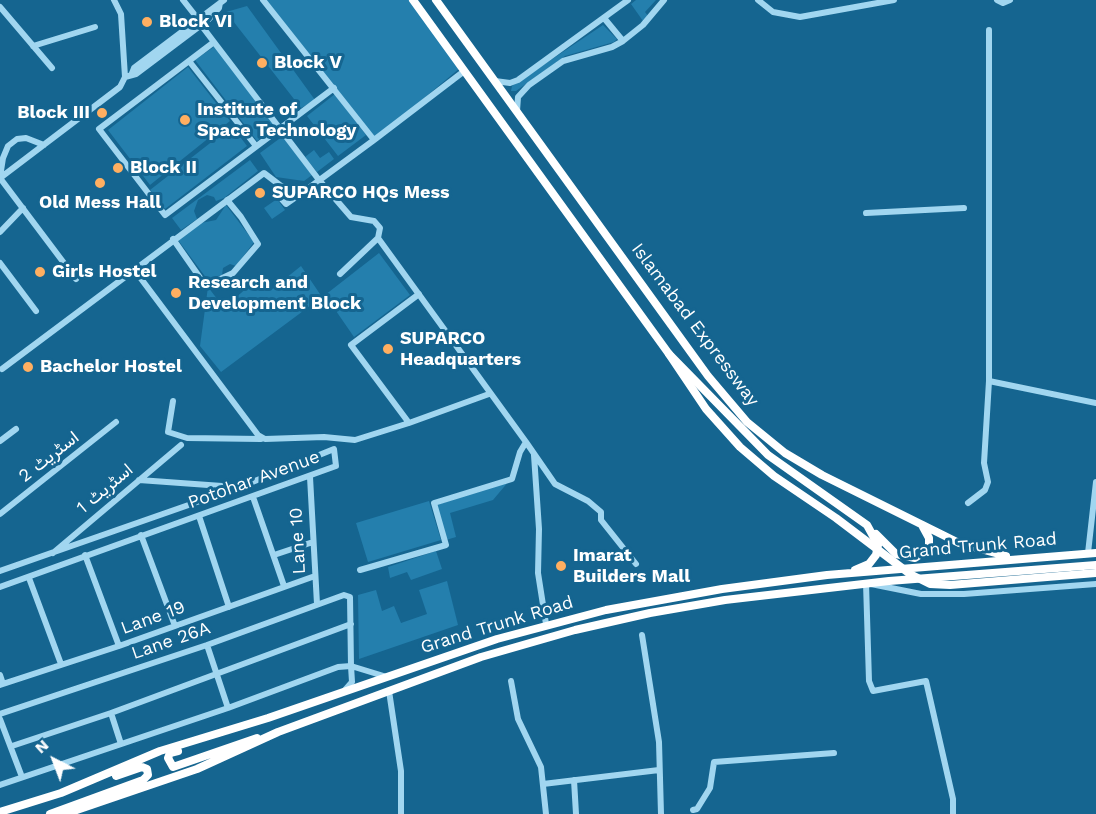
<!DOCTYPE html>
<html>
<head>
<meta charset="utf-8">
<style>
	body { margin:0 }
	#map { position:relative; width:1096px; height:814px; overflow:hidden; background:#156590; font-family:"Work Sans",sans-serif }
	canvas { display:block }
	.north { position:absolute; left:24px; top:730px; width:60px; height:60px; -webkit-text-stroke:4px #156590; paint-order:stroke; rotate:318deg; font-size:16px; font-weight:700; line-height:24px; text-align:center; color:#fff }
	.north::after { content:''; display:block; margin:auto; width:21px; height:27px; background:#fff; clip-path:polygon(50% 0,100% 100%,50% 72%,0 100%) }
</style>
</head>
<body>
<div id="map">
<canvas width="1096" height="814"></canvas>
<div class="north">N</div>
</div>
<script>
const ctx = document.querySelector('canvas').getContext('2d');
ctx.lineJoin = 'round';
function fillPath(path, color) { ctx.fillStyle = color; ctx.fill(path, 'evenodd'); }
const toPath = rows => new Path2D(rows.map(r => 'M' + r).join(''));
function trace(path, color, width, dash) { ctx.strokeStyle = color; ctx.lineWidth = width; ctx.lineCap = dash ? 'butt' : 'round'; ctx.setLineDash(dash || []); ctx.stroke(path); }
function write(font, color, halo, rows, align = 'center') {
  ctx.font = font + ' "Work Sans",Vazirmatn,sans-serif'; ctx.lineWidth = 6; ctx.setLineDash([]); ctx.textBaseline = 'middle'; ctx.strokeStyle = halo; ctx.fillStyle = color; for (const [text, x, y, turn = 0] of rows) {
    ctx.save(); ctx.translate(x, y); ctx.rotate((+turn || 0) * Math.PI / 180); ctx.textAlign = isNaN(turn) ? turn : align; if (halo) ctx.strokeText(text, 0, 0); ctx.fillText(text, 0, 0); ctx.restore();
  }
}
fillPath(toPath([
	[264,0,410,0,460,68,374,140],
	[636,0,656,0,645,12,648,16,643,21,631,4],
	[247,6,315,100,301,108,226,12],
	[603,25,617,39,614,42,565,56,516,91,511,91,512,86],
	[215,46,276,127,257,141,195,60],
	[188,67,230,121,150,185,108,130],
	[335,94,366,135,338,156,307,116],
	[232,126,247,146,165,209,150,190],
	[283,136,312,175,304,181,276,177,260,153],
	[314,150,320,158,329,152,334,159,317,172,305,157],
	[250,160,258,171,224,198,216,201,214,197,207,195,198,200,194,211,197,219,181,230,172,218],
	[277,199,285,210,272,219,264,208],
	[226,205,254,242,236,266,230,264,223,268,222,275,207,279,178,240,201,223,216,220],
	[379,253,410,295,354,337,325,295],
	[301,266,322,297,221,372,200,346,208,287,224,308,258,278,271,290],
	[509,481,493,500,450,513,456,537,446,540,436,505],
	[429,501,441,540,368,562,356,523],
	[436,551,442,569,411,580,407,572,390,578,388,567],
	[447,581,458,625,359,659,358,595,376,590,382,611,394,606,401,623,427,614,419,590]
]), '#247fad');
trace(toPath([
	[114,0,121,14,125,77],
	[183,0,198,19],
	[263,0,374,140],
	[758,0,773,12,800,17,894,0],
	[997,0,1003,3,1010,0],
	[0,7,52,68],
	[604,18,623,41],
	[201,25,319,180,351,217,374,221,380,228,378,238,340,274],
	[214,42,99,129,165,215,334,88],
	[33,46,95,27],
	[189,61,256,146],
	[132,73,134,68,224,0],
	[495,81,510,83,518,80,628,0],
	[517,111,518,97,529,85,563,61,612,47,623,41,643,25,664,0],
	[0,177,3,158,8,146,17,139,26,138,44,145],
	[0,178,120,87,125,77,136,74,209,19,219,8,220,3],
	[0,178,76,279],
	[306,190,281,186,277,194,286,204,306,190,374,140,463,72],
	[866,213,964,208],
	[0,232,23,208],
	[173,239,203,282,214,282,233,273,258,244,241,217,227,200],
	[0,263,36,311],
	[133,268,258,435,265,439,324,437,355,440,409,423],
	[419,294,351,345,409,423,489,394],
	[2,369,264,173,281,186],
	[989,381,1096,403],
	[173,401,168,432,187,438,261,439],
	[0,441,16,429],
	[526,442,555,484,588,501,601,512,601,520,636,564],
	[534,455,539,529,538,573,546,624],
	[310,477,317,604],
	[139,480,236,487],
	[253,497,284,586],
	[968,503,985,490,988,482,984,463,989,381,989,30],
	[0,514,116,422],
	[199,516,229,607],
	[141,535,175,626],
	[53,553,181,445],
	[1088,553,1096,482],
	[85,555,119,646],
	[274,555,313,542],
	[360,570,446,545,434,503,512,479,520,452,526,442,378,238],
	[0,571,240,487,334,449,336,466,0,587],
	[29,578,61,664],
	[642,635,659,742,661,814],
	[207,645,228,708],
	[0,675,3,684],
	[511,681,518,719,541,767,546,814],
	[0,685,119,646,315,576],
	[345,690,352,682,351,666,387,677],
	[389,691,401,771,401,814],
	[111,713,351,624],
	[0,714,207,645,344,595,350,597,351,666,338,667,228,708,0,785],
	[0,719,22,777],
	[12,746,111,713,121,744],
	[574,780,576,814],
	[543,784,659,770],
	[693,810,697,809,710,788,714,762,834,753],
	[953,814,953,799,926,681,873,691,869,681,866,583,921,594,964,594,1096,584]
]), '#a1d6f0', 6);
trace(toPath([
	[413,0,669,354,768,455,867,525,878,545,876,555,869,564,855,570],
	[436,0,708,376,747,422,785,453,822,475,959,543,1006,556],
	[876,534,896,554,915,558,927,550,929,545,929,538,923,527],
	[178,751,170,753,168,758,173,767,257,738],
	[0,812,61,793,160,751,268,718,497,639,606,610,722,589,827,575,1096,553],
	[50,814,143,780,148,775,147,769,142,767,116,776],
	[65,814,197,769,278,732,389,691,481,657,575,630,650,613,725,600,889,581,1096,565]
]), '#fff', 8);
trace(toPath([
	[669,354,706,409,740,447,774,476,836,518,910,574,930,584,950,585,1096,573]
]), '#fff', 8);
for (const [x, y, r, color] of [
	[147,22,6,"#ffaf61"],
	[262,63,6,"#ffaf61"],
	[102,113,6,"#ffaf61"],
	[185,120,6,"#ffaf61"],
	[118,168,6,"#ffaf61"],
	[100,183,6,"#ffaf61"],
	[260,193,6,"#ffaf61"],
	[40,272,6,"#ffaf61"],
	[176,293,6,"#ffaf61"],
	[388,349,6,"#ffaf61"],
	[28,367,6,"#ffaf61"],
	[561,566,6,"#ffaf61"]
]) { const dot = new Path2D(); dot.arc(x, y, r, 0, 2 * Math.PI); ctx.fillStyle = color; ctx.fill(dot); trace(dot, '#156590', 2); }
write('bold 18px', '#fff', '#156590', [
	["Block VI",159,22],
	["Block V",274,63],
	["Institute of",197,110],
	["Space Technology",197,131],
	["Block III",90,113,"right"],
	["Block II",130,168],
	["SUPARCO HQs Mess",272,193],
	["Old Mess Hall",100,203,"center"],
	["Girls Hostel",52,272],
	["Research and",188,283],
	["Development Block",188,304],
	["SUPARCO",400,339],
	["Headquarters",400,360],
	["Bachelor Hostel",40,367],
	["Imarat",573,556],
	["Builders Mall",573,577]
], 'left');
write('18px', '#fff', '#156590', [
	["Islamabad Expressway",695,325,53],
	["اسٹریٹ 2",49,457,-38],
	["Potohar Avenue",254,480,-20],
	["اسٹریٹ 1",105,489,-40],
	["Lane 10",298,541,-93],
	["Grand Trunk Road",978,546,-5],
	["Lane 19",153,618,-20],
	["Grand Trunk Road",497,625,-17],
	["Lane 26A",171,641,-19]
]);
</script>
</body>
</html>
